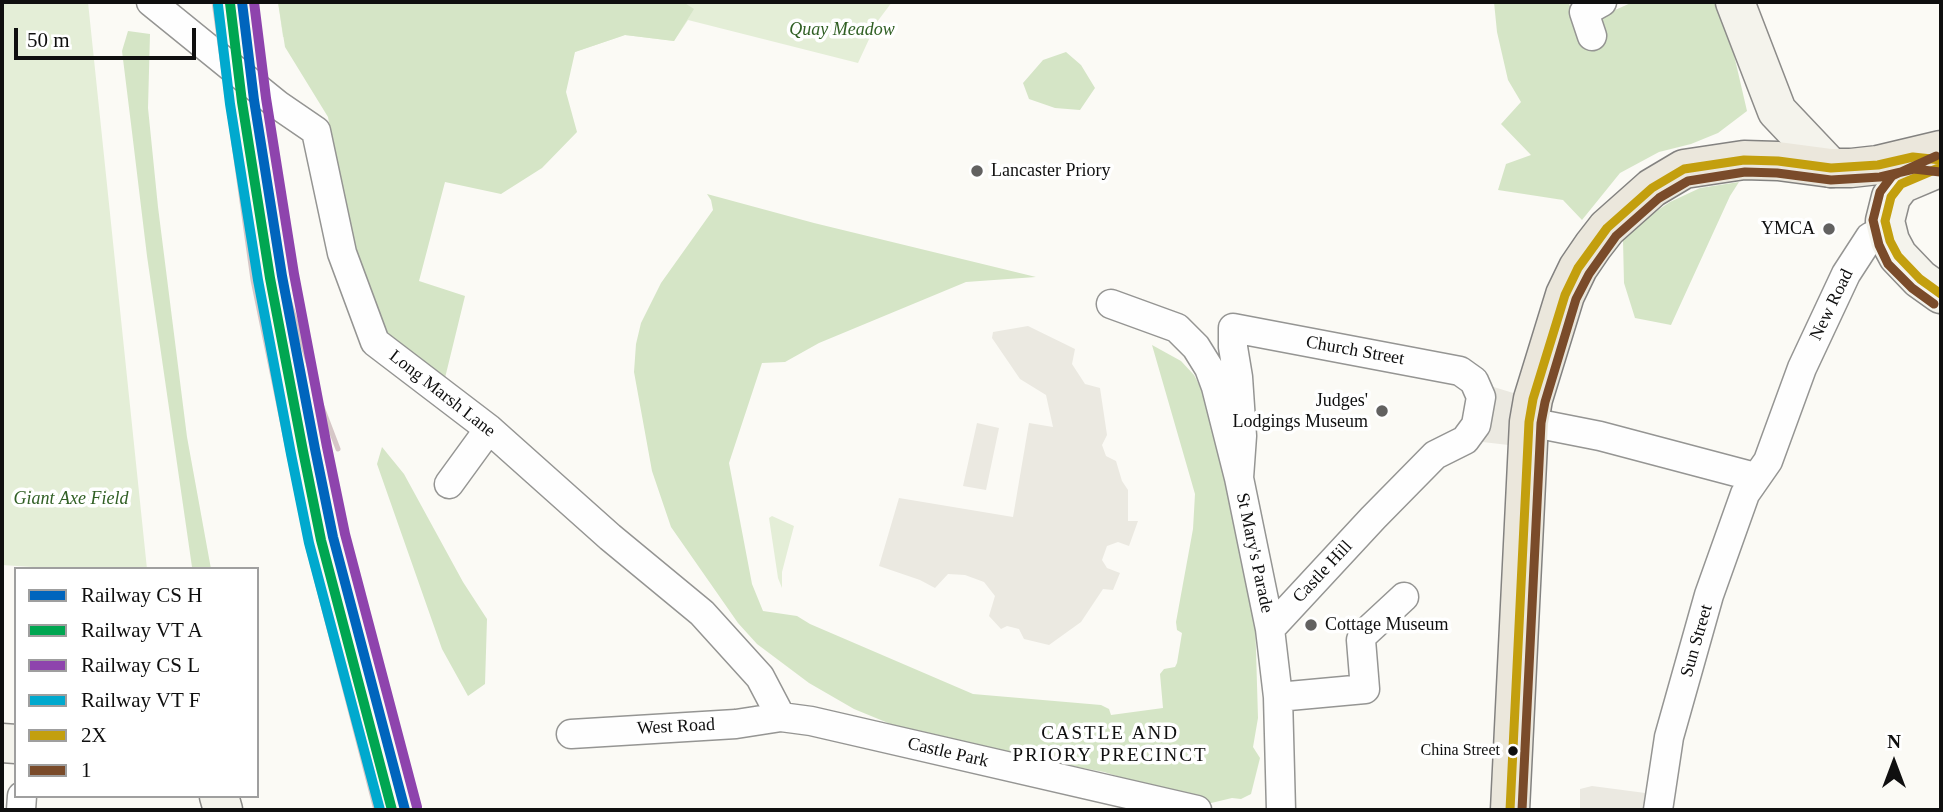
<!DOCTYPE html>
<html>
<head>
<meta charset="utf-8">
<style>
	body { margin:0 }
	#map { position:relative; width:1943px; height:812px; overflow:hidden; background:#fbfaf5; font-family:Georgia,serif }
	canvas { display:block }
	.frame { position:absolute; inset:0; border:4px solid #0f0f0f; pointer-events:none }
	.legend { position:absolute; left:14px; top:567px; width:245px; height:231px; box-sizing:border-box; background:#fff; border:2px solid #9f9f9f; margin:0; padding:9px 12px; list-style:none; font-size:21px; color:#0f0f0f }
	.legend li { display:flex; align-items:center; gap:14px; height:35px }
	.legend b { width:35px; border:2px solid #9f9f9f }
	.north { position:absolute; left:1859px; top:728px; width:70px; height:70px; -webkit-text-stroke:5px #fff; paint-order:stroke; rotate:0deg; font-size:19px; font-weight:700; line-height:28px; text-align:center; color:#0f0f0f }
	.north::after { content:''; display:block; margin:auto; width:24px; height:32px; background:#0f0f0f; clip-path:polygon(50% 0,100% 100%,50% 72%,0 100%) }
	.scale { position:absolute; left:14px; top:28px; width:182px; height:32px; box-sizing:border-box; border:4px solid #0f0f0f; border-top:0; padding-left:9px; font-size:21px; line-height:24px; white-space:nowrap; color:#0f0f0f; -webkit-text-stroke:5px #fff; paint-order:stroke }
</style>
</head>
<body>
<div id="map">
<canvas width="1943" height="812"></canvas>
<div class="frame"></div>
<ul class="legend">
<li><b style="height:9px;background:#0065bd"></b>Railway CS H</li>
<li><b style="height:9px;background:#00a651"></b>Railway VT A</li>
<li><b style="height:9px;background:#8e44ad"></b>Railway CS L</li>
<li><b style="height:9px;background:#00a9ce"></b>Railway VT F</li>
<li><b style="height:9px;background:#c39f0e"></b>2X</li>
<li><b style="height:9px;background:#7a4b2a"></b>1</li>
</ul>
<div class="north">N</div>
<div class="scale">50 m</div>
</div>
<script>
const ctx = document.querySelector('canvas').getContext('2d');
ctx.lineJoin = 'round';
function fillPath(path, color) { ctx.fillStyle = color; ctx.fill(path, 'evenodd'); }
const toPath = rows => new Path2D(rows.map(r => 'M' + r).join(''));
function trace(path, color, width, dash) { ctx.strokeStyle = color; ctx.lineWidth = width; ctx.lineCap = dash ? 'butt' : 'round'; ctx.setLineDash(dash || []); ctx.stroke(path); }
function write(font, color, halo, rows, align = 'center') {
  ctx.font = font + ' Georgia,serif'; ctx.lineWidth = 7; ctx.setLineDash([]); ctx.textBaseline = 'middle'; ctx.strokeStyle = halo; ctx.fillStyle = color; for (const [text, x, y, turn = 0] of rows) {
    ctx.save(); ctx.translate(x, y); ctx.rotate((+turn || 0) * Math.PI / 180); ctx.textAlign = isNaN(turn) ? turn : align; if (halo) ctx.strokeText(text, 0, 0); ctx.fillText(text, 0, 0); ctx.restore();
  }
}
fillPath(toPath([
	[2,2,88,2,147,569,63,569,2,565],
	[278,2,892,2,877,22,858,63,688,20,674,41,625,35,575,52,283,37],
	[772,516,794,526,782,572,782,588,778,578,769,518]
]), '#e4eed7');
fillPath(toPath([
	[278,2,683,2,694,9,674,41,625,35,575,52,566,92,577,132,542,168,501,194,445,182,419,281,465,296,444,382,390,347,353,249,328,117,285,47],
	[1494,2,1568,2,1578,21,1606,14,1633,2,1714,2,1731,42,1747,111,1718,133,1691,144,1659,152,1620,173,1582,220,1563,200,1498,190,1506,164,1531,155,1501,124,1521,102,1508,80,1497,32],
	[128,31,150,34,148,108,158,207,187,437,211,569,192,567,147,256,132,132,122,51],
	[1066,52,1081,65,1095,88,1080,110,1055,108,1029,99,1023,83,1043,60],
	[1739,182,1730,196,1671,325,1635,318,1624,283,1623,240,1643,220,1670,202,1700,188],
	[707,194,814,223,1036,277,966,282,819,343,785,362,762,363,729,463,752,584,763,611,797,616,810,624,973,694,1101,705,1109,709,1111,715,1163,708,1160,674,1164,669,1175,667,1177,663,1182,633,1177,630,1176,622,1193,529,1195,494,1152,345,1181,361,1194,375,1202,390,1218,444,1255,617,1258,718,1253,747,1260,758,1251,794,1241,799,1232,798,1207,804,1104,772,998,752,893,725,854,709,809,683,757,644,738,623,671,527,652,471,634,372,636,344,641,323,661,283,713,210,711,200],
	[382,447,404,474,463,582,487,619,485,684,468,696,442,649,377,464]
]), '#d5e5c6');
fillPath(toPath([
	[1028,326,1075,349,1072,364,1085,384,1100,388,1107,435,1102,445,1106,456,1116,461,1122,481,1128,490,1128,521,1138,521,1129,546,1118,542,1107,546,1102,560,1107,568,1120,573,1113,590,1103,589,1081,622,1049,645,1024,639,1019,629,1007,626,1001,629,989,616,995,596,984,582,965,575,948,574,935,588,920,580,879,566,899,498,1013,517,1029,423,1053,427,1046,395,1020,379,992,338,993,332],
	[1474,381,1533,399,1526,447,1465,440],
	[977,423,999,428,986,490,963,486],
	[1592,786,1653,794,1651,810,1580,810,1580,789]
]), '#ebe9e1');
const street = toPath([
	[151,2,278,105,316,131,342,253,375,342,489,429,610,537,702,613,760,677,781,717],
	[1592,36,1584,12,1602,2],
	[1111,304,1177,328,1196,347,1209,368,1216,387,1239,478,1270,629,1278,697,1281,810],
	[1529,422,1600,436,1755,477],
	[1239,478,1242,436,1238,377,1233,347,1233,328,1460,371,1474,381,1481,397,1476,425,1465,440,1435,455,1373,518,1270,629],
	[449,484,489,429],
	[1278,697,1365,689,1361,640,1363,635,1404,597],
	[571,734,736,724,781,717,811,721,1197,810],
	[21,810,22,796],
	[1658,810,1669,737,1709,595,1745,494,1768,461,1802,368,1846,274,1870,237,1886,229]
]);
const secondary = toPath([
	[1735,2,1777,111,1831,168],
	[1941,167,1901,184,1891,197,1885,221,1890,241,1898,256,1920,279,1941,294],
	[2,743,16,744],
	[219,796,223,810]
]);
const primary = toPath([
	[1510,810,1529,422,1533,399,1565,295,1578,268,1593,246,1607,228,1652,188,1684,169,1744,160,1778,161,1831,168,1851,168,1878,165,1941,150]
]);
trace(street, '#959593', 31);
trace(secondary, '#8c8b89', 41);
trace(primary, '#838280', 41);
trace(street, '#fefefe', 28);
trace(secondary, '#f4f3ec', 38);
trace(primary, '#ebe7dc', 38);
trace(toPath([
	[214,2,253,280,308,547,376,810],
	[282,276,319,399,338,449]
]), '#d6c7c7', 5);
trace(toPath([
	[1941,167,1901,184,1891,197,1885,221,1890,241,1898,256,1920,279,1941,294],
	[1510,810,1529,422,1533,399,1565,295,1578,268,1607,228,1652,188,1684,169,1744,160,1778,161,1831,168,1878,165,1913,157,1941,160]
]), '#c39f0e', 9);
trace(toPath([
	[1934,304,1912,288,1888,264,1879,245,1873,220,1880,192,1892,176,1936,156],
	[1522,810,1541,423,1545,402,1576,299,1589,274,1616,236,1659,198,1688,181,1745,172,1777,173,1831,180,1880,177,1914,169,1940,172]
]), '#7a4b2a', 9);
trace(toPath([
	[242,2,254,100,282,276,315,449,333,537,405,810]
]), '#0065bd', 10);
trace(toPath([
	[230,3,242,102,270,278,303,451,321,540,392,810]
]), '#00a651', 10);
trace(toPath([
	[254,2,266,98,294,274,327,447,345,534,417,807]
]), '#8e44ad', 10);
trace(toPath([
	[218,5,230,104,258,280,291,454,309,543,380,810]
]), '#00a9ce', 10);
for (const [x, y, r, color] of [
	[977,171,7,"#626160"],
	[1829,229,7,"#626160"],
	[1382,411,7,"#626160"],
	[1311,625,7,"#626160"],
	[1513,751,6,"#0f0f0f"]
]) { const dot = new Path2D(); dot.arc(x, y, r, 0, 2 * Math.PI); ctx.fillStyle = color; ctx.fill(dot); trace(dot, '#fff', 2.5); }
write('16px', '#0f0f0f', '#fff', [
	["China Street",1500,751]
], 'right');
write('italic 18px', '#316025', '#fff', [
	["Quay Meadow",842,30],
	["Giant Axe Field",71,499]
]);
write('18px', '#0f0f0f', '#fff', [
	["Lancaster Priory",991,171],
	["YMCA",1815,229,"right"],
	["Judges'",1368,401,"right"],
	["Lodgings Museum",1368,422,"right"],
	["Cottage Museum",1325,625]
], 'left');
write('18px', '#0f0f0f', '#fff', [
	["New Road",1832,305,-64],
	["Church Street",1355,351,10],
	["Long Marsh Lane",442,394,38],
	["St Mary's Parade",1254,553,78],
	["Castle Hill",1323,572,-47],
	["Sun Street",1697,641,-74],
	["West Road",676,727,-3],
	["Castle Park",948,753,13]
]);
ctx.letterSpacing = '2px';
write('19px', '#0f0f0f', '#fff', [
	["CASTLE AND",1110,734],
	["PRIORY PRECINCT",1110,756]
]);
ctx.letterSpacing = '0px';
</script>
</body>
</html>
